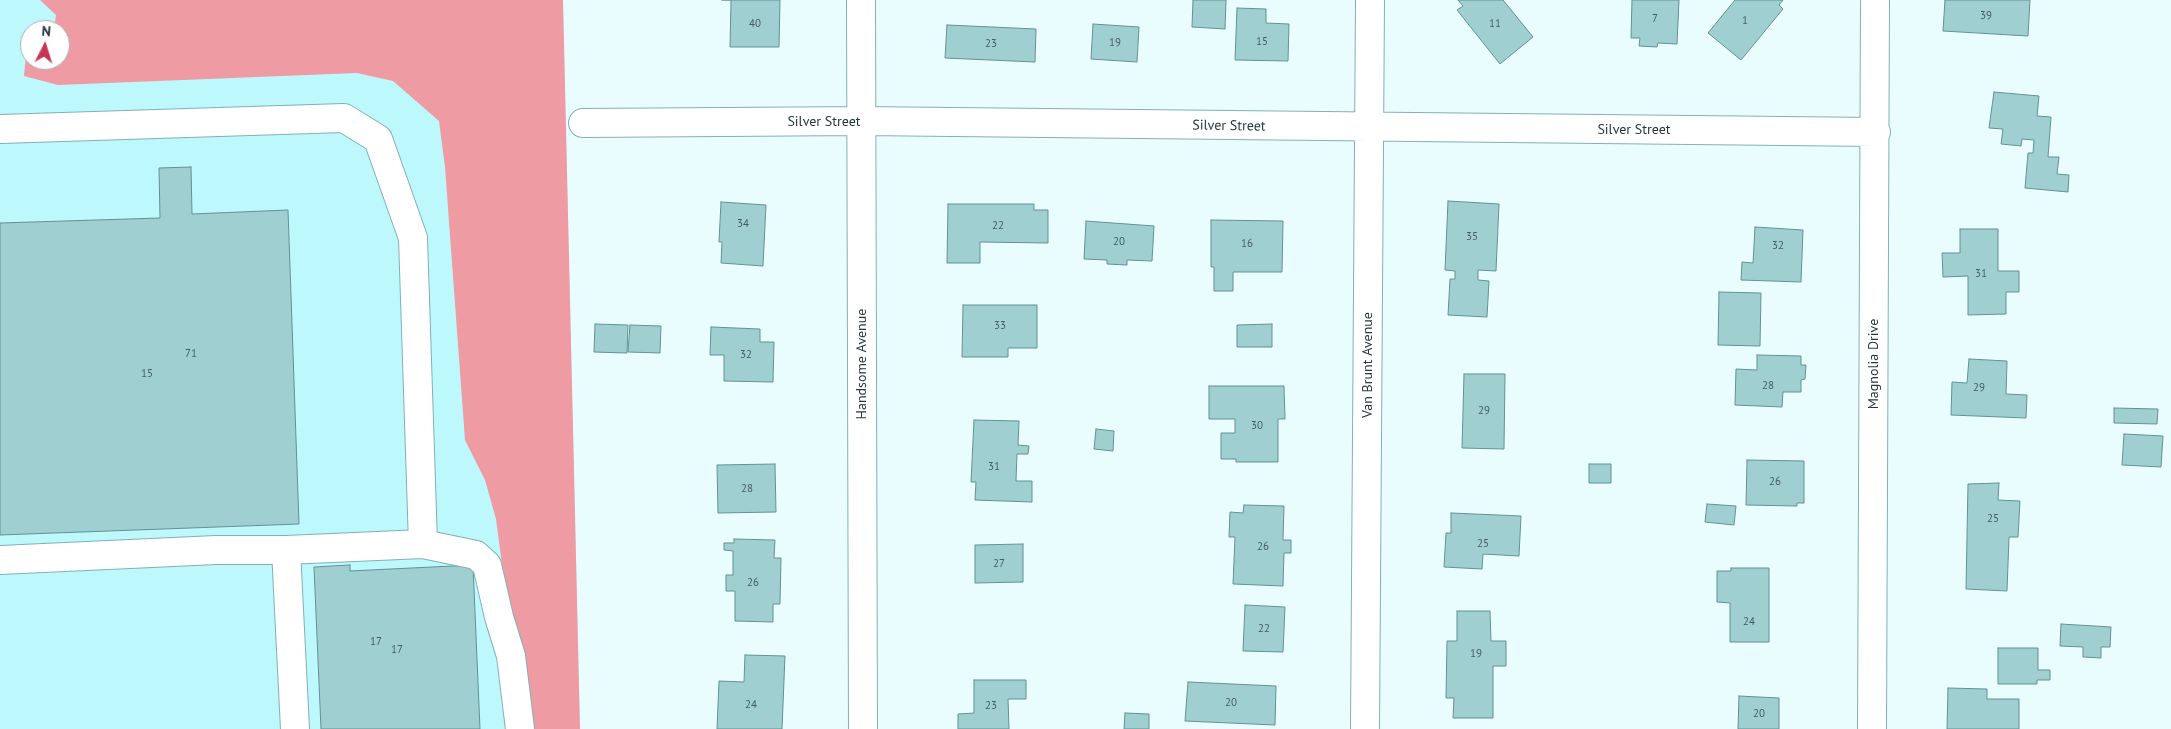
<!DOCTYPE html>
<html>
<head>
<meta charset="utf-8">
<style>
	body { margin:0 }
	#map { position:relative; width:2171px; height:729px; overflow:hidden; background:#eafdfe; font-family:"PT Sans",sans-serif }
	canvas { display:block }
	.north { position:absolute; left:20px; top:20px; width:50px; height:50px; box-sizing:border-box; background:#fff; border:1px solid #a8b0b0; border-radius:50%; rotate:5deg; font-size:14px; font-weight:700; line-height:20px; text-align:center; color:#25393a }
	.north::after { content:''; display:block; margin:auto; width:18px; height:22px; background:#c63654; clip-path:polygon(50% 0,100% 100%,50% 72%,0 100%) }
</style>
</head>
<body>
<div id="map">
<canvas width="2171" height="729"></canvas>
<div class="north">N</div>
</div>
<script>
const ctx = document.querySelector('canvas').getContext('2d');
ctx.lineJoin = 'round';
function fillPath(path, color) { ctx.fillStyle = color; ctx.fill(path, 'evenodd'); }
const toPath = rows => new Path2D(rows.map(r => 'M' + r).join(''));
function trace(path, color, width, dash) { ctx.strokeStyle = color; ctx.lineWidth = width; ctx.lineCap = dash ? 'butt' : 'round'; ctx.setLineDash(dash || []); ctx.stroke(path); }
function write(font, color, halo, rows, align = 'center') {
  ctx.font = font + ' "PT Sans",sans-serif'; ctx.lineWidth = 5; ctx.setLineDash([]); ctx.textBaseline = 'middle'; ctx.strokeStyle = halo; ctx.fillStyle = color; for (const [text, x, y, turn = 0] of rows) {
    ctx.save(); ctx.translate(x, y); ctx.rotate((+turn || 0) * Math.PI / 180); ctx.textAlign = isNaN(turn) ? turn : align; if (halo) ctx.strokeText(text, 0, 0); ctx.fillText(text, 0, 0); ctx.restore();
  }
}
fillPath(toPath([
	[0,0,563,0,580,729,0,729],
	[30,30,60,30,60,60,30,60]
]), '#bdf8fc');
fillPath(toPath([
	[40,0,563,0,580,729,526,729,512,640,496,519,485,480,465,440,445,167,439,121,393,81,357,73,58,85,24,76,26,55,30,53,30,60,60,60,60,30,54,30,56,15]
]), '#ee9ba3');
const building = toPath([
	[722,0,780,0,779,47,730,47,731,0,722,0],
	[1193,0,1226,0,1225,29,1192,27,1193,0],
	[1458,0,1503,0,1533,37,1500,64,1457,10,1463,6,1458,0],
	[1632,0,1679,0,1677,44,1658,43,1657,47,1639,46,1640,38,1631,38,1632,0],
	[1735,0,1783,0,1779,5,1783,9,1741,60,1708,33,1735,0],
	[1945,0,2030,0,2028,36,1943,31,1945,0],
	[1237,8,1266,9,1266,23,1289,24,1288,61,1235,60,1237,8],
	[1093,24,1139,27,1137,62,1091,59,1093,24],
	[947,25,1036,29,1035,62,945,58,947,25],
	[1994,92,2039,96,2037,116,2051,117,2048,157,2059,157,2057,174,2069,175,2068,192,2025,188,2028,153,2033,153,2034,140,2022,139,2021,146,2001,144,2003,129,1989,128,1994,92],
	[191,167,192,214,288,210,299,524,0,535,0,223,160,218,159,168,191,167],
	[1448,201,1499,204,1496,271,1478,270,1478,280,1489,281,1487,317,1448,315,1450,279,1455,279,1455,271,1445,270,1448,201],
	[721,202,766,205,763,266,721,263,722,242,719,242,721,202],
	[948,204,1034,204,1034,210,1048,210,1048,243,980,242,980,263,947,263,948,204],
	[1211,220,1283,221,1282,272,1233,272,1233,291,1214,291,1214,267,1211,267,1211,220],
	[1086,221,1154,226,1152,261,1127,260,1127,265,1107,264,1107,260,1084,259,1086,221],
	[1755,227,1803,230,1801,282,1741,280,1742,262,1753,263,1755,227],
	[1960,229,1998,229,1998,271,2019,271,2019,292,2006,292,2006,314,1968,315,1968,276,1943,277,1942,253,1960,253,1960,229],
	[1719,292,1761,293,1760,346,1718,345,1719,292],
	[963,305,1037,305,1037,348,1008,348,1008,357,962,357,963,305],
	[595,324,628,325,627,353,594,352,595,324],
	[1272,324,1272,347,1237,347,1237,325,1272,324],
	[630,325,661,326,660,353,628,352,630,325],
	[711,327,760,329,760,342,774,342,773,382,724,381,724,355,710,355,711,327],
	[1757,355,1801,356,1801,365,1806,365,1805,379,1801,380,1801,392,1783,392,1782,407,1735,405,1736,369,1757,370,1757,355],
	[1969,359,2007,361,2006,394,2027,395,2026,418,1951,415,1952,382,1967,383,1969,359],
	[1464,374,1505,374,1504,449,1462,448,1464,374],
	[1209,386,1284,386,1285,419,1278,419,1278,462,1236,462,1236,459,1221,459,1221,433,1235,433,1235,419,1209,419,1209,386],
	[2114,408,2158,409,2157,424,2114,423,2114,408],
	[974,420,1019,421,1018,445,1029,446,1028,454,1017,454,1016,481,1032,481,1032,502,975,500,976,482,971,482,974,420],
	[1096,429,1114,431,1113,451,1094,449,1096,429],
	[2124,434,2163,436,2161,467,2122,465,2124,434],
	[1747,460,1804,461,1804,503,1797,503,1797,506,1746,505,1747,460],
	[775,464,776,512,718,513,717,465,775,464],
	[1589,464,1611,464,1611,483,1589,483,1589,464],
	[1999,483,1998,500,2020,501,2018,537,2009,537,2007,591,1966,589,1968,484,1999,483],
	[1707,504,1736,506,1734,525,1705,522,1707,504],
	[1244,505,1284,506,1283,540,1291,540,1291,553,1284,553,1283,586,1233,584,1235,537,1229,537,1230,512,1243,513,1244,505],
	[1451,513,1521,516,1519,556,1483,554,1482,569,1444,567,1446,533,1451,533,1451,513],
	[734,539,775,540,774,558,781,558,780,604,773,604,773,622,735,621,735,591,726,591,726,575,733,575,733,551,724,550,724,543,734,543,734,539],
	[1023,544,1023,582,975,583,975,545,1023,544],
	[350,565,350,571,473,565,480,729,321,729,314,567,350,565],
	[1731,568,1769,568,1769,642,1730,642,1730,603,1717,602,1717,571,1731,571,1731,568],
	[1245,605,1285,607,1283,652,1243,651,1245,605],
	[1457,611,1490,611,1491,641,1506,641,1506,666,1493,666,1493,718,1453,718,1454,698,1446,698,1447,641,1457,641,1457,611],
	[2061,624,2111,627,2110,647,2101,647,2101,658,2083,657,2083,647,2060,646,2061,624],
	[1998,648,2038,648,2038,670,2050,670,2050,680,2037,680,2037,684,1998,684,1998,648],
	[745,655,785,656,782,729,717,729,719,681,744,682,745,655],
	[974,680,1026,680,1026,699,1008,699,1009,729,958,729,958,714,974,713,974,680],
	[1188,682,1276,686,1275,725,1185,721,1188,682],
	[1948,688,1987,689,1987,699,2019,699,2019,729,1947,729,1948,688],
	[1739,696,1779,698,1779,729,1738,729,1739,696],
	[1125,713,1149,714,1149,729,1124,729,1125,713]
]);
fillPath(building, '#a0cfd2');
trace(building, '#639194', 1);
const minor = toPath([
	[861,0,863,729],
	[583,123,861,121,1876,132],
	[0,129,344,118,378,139,413,238,423,544,286,550],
	[423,544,476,555,487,565,499,617,511,656,520,729],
	[0,560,216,550,286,550,295,729],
	[1365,729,1370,0],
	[1872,729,1875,0]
]);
trace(minor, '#82b0b4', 30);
trace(minor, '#fff', 28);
write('11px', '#445e60', null, [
	["39",1986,16],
	["7",1655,19],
	["1",1745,21],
	["40",755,24],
	["11",1495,24],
	["15",1262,42],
	["19",1115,43],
	["23",991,44],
	["34",743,224],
	["22",998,226],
	["35",1472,237],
	["20",1119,242],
	["16",1247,244],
	["32",1778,246],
	["31",1981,274],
	["33",1000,326],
	["71",191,354],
	["32",746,355],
	["15",147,374],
	["28",1768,386],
	["29",1979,388],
	["29",1484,411],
	["30",1257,426],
	["31",994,467],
	["26",1775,482],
	["28",747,489],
	["25",1993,519],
	["25",1483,544],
	["26",1263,547],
	["27",999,564],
	["26",753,583],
	["24",1749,622],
	["22",1264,629],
	["17",376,642],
	["17",397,650],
	["19",1476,654],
	["20",1231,703],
	["24",751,705],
	["23",991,706],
	["20",1759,714]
]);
write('14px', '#25393a', '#fff', [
	["Silver Street",824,122],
	["Silver Street",1229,126,1],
	["Silver Street",1634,130],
	["Handsome Avenue",862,364,-90],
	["Magnolia Drive",1874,364,-90],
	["Van Brunt Avenue",1368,365,-90]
]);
</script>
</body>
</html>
